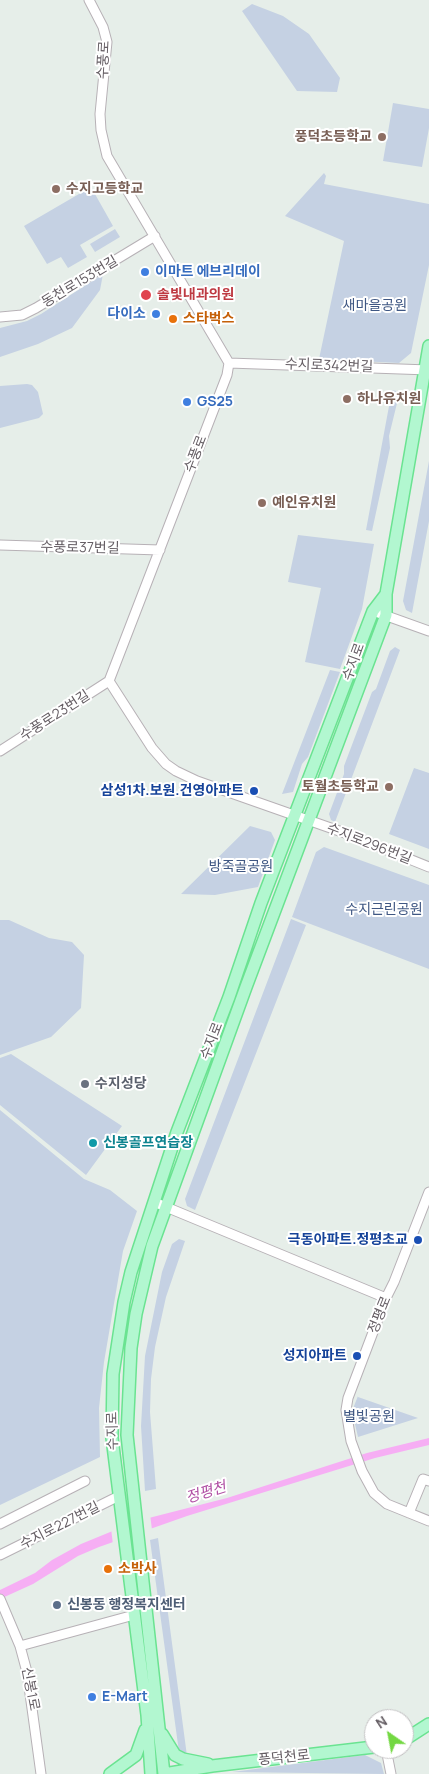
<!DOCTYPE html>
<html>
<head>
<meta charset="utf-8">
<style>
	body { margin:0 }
	#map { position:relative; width:429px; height:1774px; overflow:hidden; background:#e6eee9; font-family:Manrope,sans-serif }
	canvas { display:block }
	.north { position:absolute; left:364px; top:1709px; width:50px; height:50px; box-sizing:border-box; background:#fff; border:1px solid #c1bfc1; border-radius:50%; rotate:327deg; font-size:14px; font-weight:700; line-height:20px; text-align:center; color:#655e64 }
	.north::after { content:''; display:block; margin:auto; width:18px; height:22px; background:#73d842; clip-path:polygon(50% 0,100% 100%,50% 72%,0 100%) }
</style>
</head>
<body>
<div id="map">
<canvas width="429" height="1774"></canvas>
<div class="north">N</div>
</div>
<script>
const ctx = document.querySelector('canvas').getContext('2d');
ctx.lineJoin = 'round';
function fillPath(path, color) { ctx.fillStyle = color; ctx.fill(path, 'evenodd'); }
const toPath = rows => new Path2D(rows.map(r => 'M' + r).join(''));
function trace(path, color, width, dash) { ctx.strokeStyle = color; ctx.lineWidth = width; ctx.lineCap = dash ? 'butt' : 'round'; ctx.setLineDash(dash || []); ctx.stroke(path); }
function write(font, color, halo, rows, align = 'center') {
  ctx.font = font + ' Manrope,"Noto Sans KR",sans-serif'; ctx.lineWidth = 4; ctx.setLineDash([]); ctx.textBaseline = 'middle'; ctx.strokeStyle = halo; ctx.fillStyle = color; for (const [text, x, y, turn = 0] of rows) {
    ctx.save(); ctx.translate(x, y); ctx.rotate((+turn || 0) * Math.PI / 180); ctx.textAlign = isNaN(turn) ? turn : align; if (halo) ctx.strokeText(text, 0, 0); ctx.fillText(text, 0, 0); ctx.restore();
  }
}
fillPath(toPath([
	[252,4,283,16,309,34,340,78,337,92,297,91,242,11],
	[393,103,429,109,429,128,422,167,383,161],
	[324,173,326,176,324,184,429,204,429,265,411,353,399,363,319,359,344,241,285,216],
	[91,187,113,226,80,245,87,257,68,268,61,257,47,264,24,226],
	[115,229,120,237,95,252,90,244],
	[103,274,100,290,72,328,38,344,0,357,0,328,27,321,41,314],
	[27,384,32,385,38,392,43,414,39,418,0,428,0,386],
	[392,390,396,391,399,395,389,436,390,448,372,531,366,530],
	[429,461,429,521,412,613,406,610,403,601],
	[298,535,374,544,362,609,340,669,305,662,321,588,288,582],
	[395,647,400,650,335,822,331,820,329,814,344,774,344,766,372,692,376,689,390,651],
	[330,670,340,672,308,757,302,764,293,792,282,794],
	[414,768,429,773,429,849,389,834],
	[250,826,271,832,275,840,258,887,215,895,181,894],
	[324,847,429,885,429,969,292,917,316,852],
	[291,919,306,925,195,1210,187,1206,185,1199],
	[0,920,9,920,49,938,72,942,84,955,81,1008,51,1037,0,1055],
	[11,1054,122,1126,86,1175,0,1105,0,1058],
	[0,1110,84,1179,110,1190,137,1211,123,1251,104,1362,99,1408,100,1457,0,1505],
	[179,1239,185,1241,166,1297,155,1347,151,1379,150,1412,156,1489,145,1491,141,1426,145,1356,162,1272,172,1244],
	[358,1396,358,1397,418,1418,358,1437,354,1420,354,1406],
	[158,1538,187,1756,179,1752,150,1540],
	[365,1755,381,1763,384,1774,232,1772]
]), '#c5d1e3');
fillPath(toPath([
	[429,1438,429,1445,375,1458,187,1516,99,1547,78,1556,33,1584,0,1599,0,1590,35,1573,52,1560,81,1544,137,1521,227,1498,367,1453]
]), '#f6aef4');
fillPath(toPath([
	[150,1514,152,1530,113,1545,111,1528]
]), '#e6eee9');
const minor = toPath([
	[89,0,103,27,107,42,100,114,101,130,107,156,229,363,227,375,109,681],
	[0,317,22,315,36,308,155,236],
	[229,363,429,370],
	[0,545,160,550],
	[373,611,429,631],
	[109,681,152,748,166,764,176,771,197,781,342,832,429,867],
	[0,751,109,681],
	[429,1192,394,1282,386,1298,348,1398,346,1410,351,1441,362,1471,374,1493,387,1504,429,1521],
	[154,1202,386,1298],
	[409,1513,423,1479,429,1481],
	[0,1524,85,1481],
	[0,1555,119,1496],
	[0,1599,20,1646,27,1672,41,1774],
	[20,1646,134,1615],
	[386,1749,391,1774]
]);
const major = toPath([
	[162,1734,175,1755,183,1759,208,1764],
	[404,1740,429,1724],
	[110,1774,136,1755,145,1730],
	[151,1774,147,1715,112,1438,113,1374,124,1302,131,1272,177,1132,229,997,261,903,368,624,373,611,386,594],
	[164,1774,127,1435,131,1348,136,1314,152,1246,246,987,386,615,386,594,429,346],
	[164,1774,212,1766,374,1747]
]);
trace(minor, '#b7b1b6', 11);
trace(major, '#6ae391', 14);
trace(minor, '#fff', 9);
trace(major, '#b2f7d0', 11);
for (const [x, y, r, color] of [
	[382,137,5,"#8d6e63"],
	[56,189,5,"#8d6e63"],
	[145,272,5,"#3f7fe0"],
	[146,295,6,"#e0444e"],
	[156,314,5,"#3f7fe0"],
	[173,319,5,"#e8710a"],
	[347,399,5,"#8d6e63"],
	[187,402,5,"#3f7fe0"],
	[262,503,5,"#8d6e63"],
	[389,787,5,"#8d6e63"],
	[254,791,5,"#1a4fb4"],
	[85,1084,5,"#6b7280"],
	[93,1143,5,"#0f9aa8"],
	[418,1240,5,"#1a4fb4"],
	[357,1356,5,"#1a4fb4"],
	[108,1569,5,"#e8710a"],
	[57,1605,5,"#5c6f8a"],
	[92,1697,5,"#3f7fe0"]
]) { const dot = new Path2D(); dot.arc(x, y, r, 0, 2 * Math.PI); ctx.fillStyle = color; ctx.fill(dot); trace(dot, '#fff', 2); }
write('14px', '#655e64', '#fff', [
	["수풍로",104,60,-87],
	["동천로153번길",80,282,-31],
	["수지로342번길",329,366,2],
	["수풍로",196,454,-69],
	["수풍로37번길",80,548,1],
	["수지로",354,662,-70],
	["수풍로23번길",55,716,-33],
	["수지로296번길",369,844,21],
	["수지로",212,1041,-69],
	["정평로",380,1315,-68],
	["수지로",113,1431,-91],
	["수지로227번길",60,1526,-27],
	["신봉1로",30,1689,79],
	["풍덕천로",284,1758,-6]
]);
write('bold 14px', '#785e54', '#fff', [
	["풍덕초등학교",372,137,"right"],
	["수지고등학교",66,189],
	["하나유치원",357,399],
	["예인유치원",272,503],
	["토월초등학교",379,787,"right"]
], 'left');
write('bold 14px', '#366cbe', '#fff', [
	["이마트 에브리데이",155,272],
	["다이소",146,314,"right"],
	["GS25",197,402],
	["E-Mart",102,1697]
], 'left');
write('bold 14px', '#be3a42', '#fff', [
	["솔빛내과의원",157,295]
], 'left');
write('14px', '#3f5783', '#fff', [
	["새마을공원",375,306],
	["방죽골공원",241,867],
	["수지근린공원",384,910],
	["별빛공원",369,1417]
]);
write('bold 14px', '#c56008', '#fff', [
	["스타벅스",183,319],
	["소박사",118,1569]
], 'left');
write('bold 14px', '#164399', '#fff', [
	["삼성1차.보원.건영아파트",244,791],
	["극동아파트.정평초교",408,1240],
	["성지아파트",347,1356]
], 'right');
write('bold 14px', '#5b616d', '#fff', [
	["수지성당",95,1084]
], 'left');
write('bold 14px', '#0d838f', '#fff', [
	["신봉골프연습장",103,1143]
], 'left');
write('bold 14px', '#4e5e75', '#fff', [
	["신봉동 행정복지센터",67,1605]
], 'left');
write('italic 15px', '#b04fa4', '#fff', [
	["정평천",206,1493,-17]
]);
</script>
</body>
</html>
